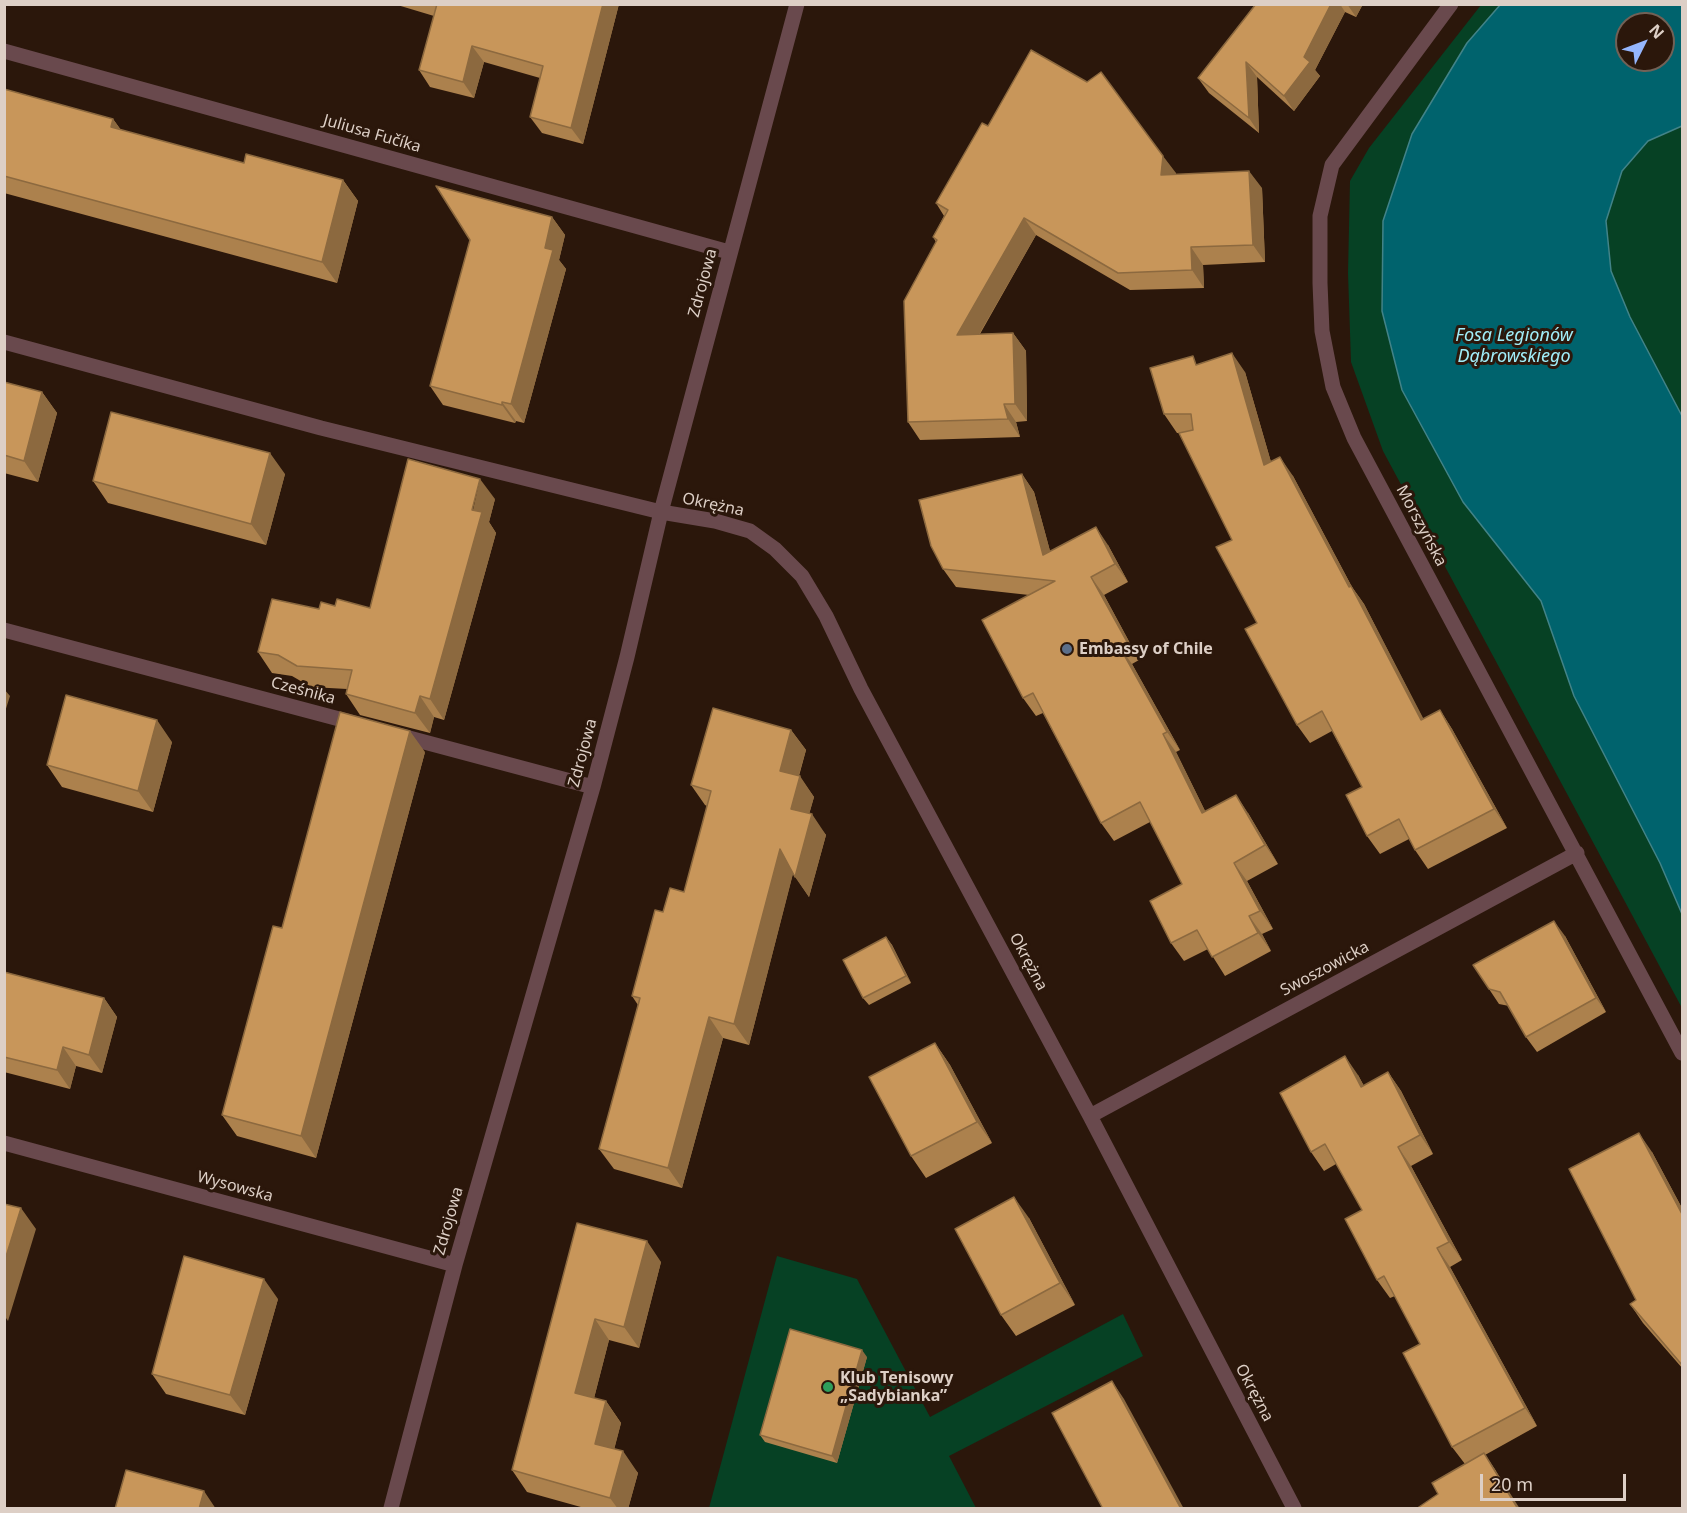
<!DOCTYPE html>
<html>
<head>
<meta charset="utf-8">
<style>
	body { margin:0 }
	#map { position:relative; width:1687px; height:1513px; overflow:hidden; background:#2b170b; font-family:"Noto Sans",sans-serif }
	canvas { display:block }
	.frame { position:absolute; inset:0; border:6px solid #ddcfc6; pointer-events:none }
	.north { position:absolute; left:1615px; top:12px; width:60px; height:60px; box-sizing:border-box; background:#2b170b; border:2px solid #726156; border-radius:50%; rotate:48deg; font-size:16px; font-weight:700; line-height:24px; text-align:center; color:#ddcfc6 }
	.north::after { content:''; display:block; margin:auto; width:21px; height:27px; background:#95b6fd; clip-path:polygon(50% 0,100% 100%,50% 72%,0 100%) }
	.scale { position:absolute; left:1480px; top:1474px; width:146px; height:27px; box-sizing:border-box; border:3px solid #ddcfc6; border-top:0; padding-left:8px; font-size:18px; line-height:21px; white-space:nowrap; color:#ddcfc6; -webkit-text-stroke:4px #2b170b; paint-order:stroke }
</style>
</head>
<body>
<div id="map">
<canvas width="1687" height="1513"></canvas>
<div class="frame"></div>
<div class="north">N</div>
<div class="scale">20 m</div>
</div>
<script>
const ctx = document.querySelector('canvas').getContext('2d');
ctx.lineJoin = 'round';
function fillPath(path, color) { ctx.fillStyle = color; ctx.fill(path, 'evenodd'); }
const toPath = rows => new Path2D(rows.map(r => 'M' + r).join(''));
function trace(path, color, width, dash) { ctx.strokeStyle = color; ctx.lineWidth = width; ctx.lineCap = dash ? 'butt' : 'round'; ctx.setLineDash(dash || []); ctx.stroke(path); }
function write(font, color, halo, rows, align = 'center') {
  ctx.font = font + ' "Noto Sans",sans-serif'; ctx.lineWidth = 6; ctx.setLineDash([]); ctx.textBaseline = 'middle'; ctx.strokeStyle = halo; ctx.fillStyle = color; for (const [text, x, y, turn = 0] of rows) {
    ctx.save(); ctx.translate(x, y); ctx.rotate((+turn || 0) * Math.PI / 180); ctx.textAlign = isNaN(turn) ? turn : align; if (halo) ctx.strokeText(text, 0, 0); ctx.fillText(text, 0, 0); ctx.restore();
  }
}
fillPath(toPath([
	[1481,5,1682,5,1682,1008,1383,451,1351,362,1348,273,1350,181,1369,148],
	[1627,24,1663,24,1663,60,1627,60],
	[777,1256,857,1279,930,1417,1123,1314,1143,1356,949,1456,976,1508,709,1508]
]), '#064124');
const water = toPath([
	[1500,5,1682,5,1682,126,1648,141,1622,171,1606,221,1611,271,1630,317,1682,416,1682,914,1660,863,1574,696,1541,601,1463,502,1402,390,1382,311,1383,221,1412,134,1467,43,1500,5],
	[1627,24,1663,24,1663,60,1627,60,1627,24]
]);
fillPath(water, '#00636d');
trace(water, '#428388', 1.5);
trace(toPath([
	[1451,4,1332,165,1320,216,1320,283,1322,331,1333,387,1354,438,1682,1053],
	[4,51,729,252],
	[4,342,321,428,661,512,715,521,750,531,775,549,802,576,826,616,861,689,1090,1116,1294,1508],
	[4,630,358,724],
	[398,735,593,787],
	[1090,1116,1577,853],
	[4,1143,455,1265],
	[391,1508,455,1265,593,787,627,657,661,512,797,4]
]), '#69494d', 15);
fillPath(toPath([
	[394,4,619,4,583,144,542,133,530,117,540,78,484,62,474,98,430,87,419,70,434,16],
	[1256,4,1363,4,1356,17,1345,12,1315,70,1320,76,1294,111,1257,77,1259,133,1209,93,1198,78],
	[4,89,113,119,121,130,244,163,343,180,358,201,337,283,4,193],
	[988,126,1176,173,1176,174,1262,188,1265,262,1203,265,1204,288,1130,290,1036,235,980,334,1013,333,1026,351,1027,421,1016,422,1020,437,920,440,908,422,936,242,933,237,944,216,936,203],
	[552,217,565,235,559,260,566,269,524,423,516,421,515,423,443,405,430,386],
	[1199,364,1245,372,1271,462,1293,476,1352,587,1364,604,1423,719,1440,710,1452,729,1507,828,1428,869,1415,850,1409,839,1380,854,1367,836,1362,787,1332,731,1310,743,1297,725,1257,623,1232,540,1181,433,1177,433,1164,414],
	[4,382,42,392,57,413,38,482,4,473],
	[285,474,266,545,108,503,93,481],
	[1022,474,1034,492,1050,551,1108,545,1128,582,1104,595,1139,660,1132,664,1180,750,1176,752,1205,811,1248,813,1278,864,1247,881,1273,929,1262,934,1271,951,1225,976,1208,949,1184,961,1171,943,1182,884,1150,822,1114,841,1101,823,1043,713,1036,716,1023,698,1029,595,956,587,943,569],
	[495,499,489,522,496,533,444,720,434,717,430,733,360,715,346,694,347,689,311,687,292,676,272,673,258,652,319,609,335,606,370,608],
	[791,730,806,750,799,776,814,797,809,814,826,835,809,897,793,873,749,1045,723,1038,682,1188,614,1169,599,1149,638,1005,632,996,663,912,684,892,707,806,705,805,691,785],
	[172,742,153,812,62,787,47,765],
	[425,752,316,1158,237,1136,222,1115,282,928],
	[1565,936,1606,1012,1537,1052,1526,1037,1509,1006,1499,1004,1489,989],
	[886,937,892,945,911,983,869,1005,863,998],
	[4,972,104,998,117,1017,102,1073,76,1066,70,1089,4,1072],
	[935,1043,950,1065,992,1143,926,1178,911,1156],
	[1388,1072,1401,1091,1433,1154,1411,1166,1462,1260,1450,1267,1537,1426,1485,1455,1496,1471,1438,1494,1465,1464,1452,1447,1420,1344,1395,1296,1390,1298,1377,1280,1362,1210,1336,1164,1324,1171,1311,1152,1358,1075,1364,1086],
	[1652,1152,1683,1210,1683,1369,1643,1323,1630,1304,1636,1300],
	[1029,1218,1075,1305,1016,1336,1001,1315],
	[577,1223,661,1262,639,1348,609,1340,594,1398,606,1401,621,1423,614,1449,638,1473,628,1509,588,1509,527,1492,512,1470],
	[278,1299,245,1415,166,1394,152,1374],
	[867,1357,837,1463,765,1442,760,1435]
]), '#ac814d');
fillPath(toPath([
	[603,4,619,4,583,144,571,128],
	[1331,4,1340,4,1345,12,1315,70,1320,76,1294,111,1284,96],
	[1347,4,1363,4,1356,17],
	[472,46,484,62,474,98,463,82],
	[1246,62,1257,77,1259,133,1249,118],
	[113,119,128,140,111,127],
	[1163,156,1176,173,1173,193,1161,175],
	[1249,171,1262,188,1265,262,1253,245],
	[343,180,358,201,337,283,322,262],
	[552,217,565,235,559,260,566,269,524,423,511,404],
	[1024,218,1036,235,969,352,957,335],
	[1191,247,1203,265,1204,288,1192,270],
	[1013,333,1026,351,1027,421,1015,404],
	[1232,353,1245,372,1277,483,1264,465],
	[42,392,57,413,38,482,24,461],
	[502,402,516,421,515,423,502,405],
	[1004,404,1016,422,1020,437,1008,419],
	[270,453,285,474,266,545,251,524],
	[1280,457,1293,476,1352,587,1364,604,1434,739,1421,720],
	[1022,474,1034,492,1056,573,1043,555],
	[480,479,495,499,489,522,496,533,444,720,430,699],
	[1096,527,1108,545,1128,582,1115,564],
	[1091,577,1104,595,1139,660,1127,642],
	[1119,646,1132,664,1180,750,1167,732],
	[4,689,10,696,4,715],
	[420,696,434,717,430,733,415,713],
	[1440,710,1452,729,1507,828,1494,809],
	[157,720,172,742,153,812,138,791],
	[791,730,806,750,794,792,780,771],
	[410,731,425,752,316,1158,301,1136],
	[1163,734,1176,752,1215,831,1202,813],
	[800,776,814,797,805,829,791,809],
	[1236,795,1248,813,1278,864,1265,845],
	[812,814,826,835,809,897,795,877],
	[780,849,794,870,749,1045,734,1024],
	[1234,863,1247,881,1273,929,1260,911],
	[1249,916,1262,934,1271,951,1258,933],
	[1554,921,1565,936,1606,1012,1596,998],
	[886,937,892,945,911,983,906,976],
	[104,998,117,1017,102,1073,89,1055],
	[709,1017,723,1038,682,1188,668,1168],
	[935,1043,950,1065,992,1143,977,1122],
	[63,1047,76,1066,70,1089,57,1070],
	[1345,1056,1358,1075,1374,1105,1361,1087],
	[1388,1072,1401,1091,1433,1154,1420,1135],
	[1639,1133,1652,1152,1683,1210,1683,1216],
	[1398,1147,1411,1166,1462,1260,1449,1242],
	[1014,1197,1029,1218,1075,1305,1060,1283],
	[21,1208,36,1229,8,1321,4,1315,4,1263],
	[647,1241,661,1262,639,1348,624,1327],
	[1437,1248,1450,1267,1537,1426,1525,1408],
	[264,1279,278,1299,245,1415,230,1395],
	[595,1319,609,1340,590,1414,575,1393],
	[862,1350,867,1357,837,1463,832,1456],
	[1112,1381,1124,1399,1184,1509,1181,1509],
	[606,1401,621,1423,610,1466,595,1444],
	[623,1451,638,1473,628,1509,618,1509,610,1498],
	[1484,1453,1496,1471,1520,1509,1518,1509],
	[204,1491,216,1509,199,1509]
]), '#8c693f');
const building = toPath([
	[437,4,603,4,571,128,530,117,543,66,472,46,463,82,419,70,437,4],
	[1256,4,1331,4,1304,57,1310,62,1284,96,1246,62,1249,118,1198,78,1256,4],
	[1031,50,1087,82,1101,72,1163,156,1161,175,1249,171,1253,245,1191,247,1192,270,1118,273,1024,218,957,335,1013,333,1015,404,1004,404,1008,419,908,422,904,301,937,240,933,237,948,210,936,203,982,123,988,126,1031,50],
	[4,89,113,119,111,127,244,163,246,154,343,180,322,262,4,176,4,89],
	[436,186,552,217,545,248,553,250,511,404,502,402,502,405,430,386,470,240,436,186],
	[1232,353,1264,465,1280,457,1349,587,1351,586,1421,720,1440,710,1494,809,1415,850,1399,819,1367,836,1346,795,1362,787,1322,711,1297,725,1245,629,1257,623,1216,547,1232,540,1179,433,1193,430,1191,414,1164,414,1150,368,1193,356,1196,365,1232,353],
	[4,382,42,392,24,461,4,455,4,382],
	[111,412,270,453,251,524,93,481,111,412],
	[408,459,480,479,472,510,482,512,430,699,420,696,415,713,346,694,352,670,297,666,278,655,258,652,272,599,319,609,321,602,335,606,337,599,370,608,408,459],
	[1022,474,1043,555,1096,527,1115,564,1091,577,1127,642,1119,646,1167,732,1163,734,1202,813,1236,795,1265,845,1234,863,1260,911,1249,916,1258,933,1212,957,1197,930,1171,943,1150,901,1182,884,1140,802,1101,823,1033,693,1023,698,982,620,1055,581,943,569,931,546,919,500,1022,474],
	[66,695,157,720,138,791,47,765,66,695],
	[713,708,791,730,780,771,800,776,791,809,812,814,795,877,780,849,734,1024,709,1017,668,1168,599,1149,640,998,632,996,655,910,663,912,670,888,684,892,711,791,691,785,713,708],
	[340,712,410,731,301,1136,222,1115,273,926,282,928,340,712],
	[1554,921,1596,998,1526,1037,1500,992,1489,989,1473,965,1554,921],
	[886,937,906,976,863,998,843,960,886,937],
	[4,972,104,998,89,1055,63,1047,57,1070,4,1057,4,972],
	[935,1043,977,1122,911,1156,869,1077,935,1043],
	[1345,1056,1361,1087,1388,1072,1420,1135,1398,1147,1449,1242,1437,1248,1525,1408,1452,1447,1403,1353,1420,1344,1384,1276,1377,1280,1345,1219,1362,1210,1325,1144,1311,1152,1280,1093,1345,1056],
	[1639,1133,1683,1216,1683,1366,1630,1304,1636,1300,1569,1169,1639,1133],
	[1014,1197,1060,1283,1001,1315,955,1229,1014,1197],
	[4,1204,21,1208,4,1263,4,1204],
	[577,1223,647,1241,624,1327,595,1319,575,1393,606,1401,595,1444,623,1451,610,1498,512,1470,577,1223],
	[184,1256,264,1279,230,1395,152,1374,184,1256],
	[790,1329,862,1350,832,1456,760,1435,790,1329],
	[1112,1381,1181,1509,1103,1509,1052,1413,1112,1381],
	[1484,1453,1518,1509,1416,1509,1438,1494,1432,1483,1484,1453],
	[126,1470,204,1491,199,1509,115,1509,126,1470]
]);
fillPath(building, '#c8965a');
trace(building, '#8c693f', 1.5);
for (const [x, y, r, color] of [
	[1067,649,6,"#5c6f8a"],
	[828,1387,6,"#2e9e5b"]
]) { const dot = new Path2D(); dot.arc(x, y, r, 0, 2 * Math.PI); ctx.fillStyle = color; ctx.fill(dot); trace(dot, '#2b170b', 2); }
write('16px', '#ddcfc6', '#2b170b', [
	["Juliusa Fučíka",372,134,16],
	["Zdrojowa",703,283,-75],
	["Okrężna",713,505,12],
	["Morszyńska",1421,526,62],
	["Cześnika",303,691,15],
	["Zdrojowa",583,753,-75],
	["Okrężna",1028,962,62],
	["Swoszowicka",1325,969,-28],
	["Wysowska",235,1187,15],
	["Zdrojowa",449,1221,-74],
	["Okrężna",1254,1393,62]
]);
write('bold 16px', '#ddcfc6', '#2b170b', [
	["Embassy of Chile",1079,649],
	["Klub Tenisowy",840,1378],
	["„Sadybianka”",840,1396]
], 'left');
write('italic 18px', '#a1eef9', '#2b170b', [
	["Fosa Legionów",1514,336],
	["Dąbrowskiego",1514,357]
]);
</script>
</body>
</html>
